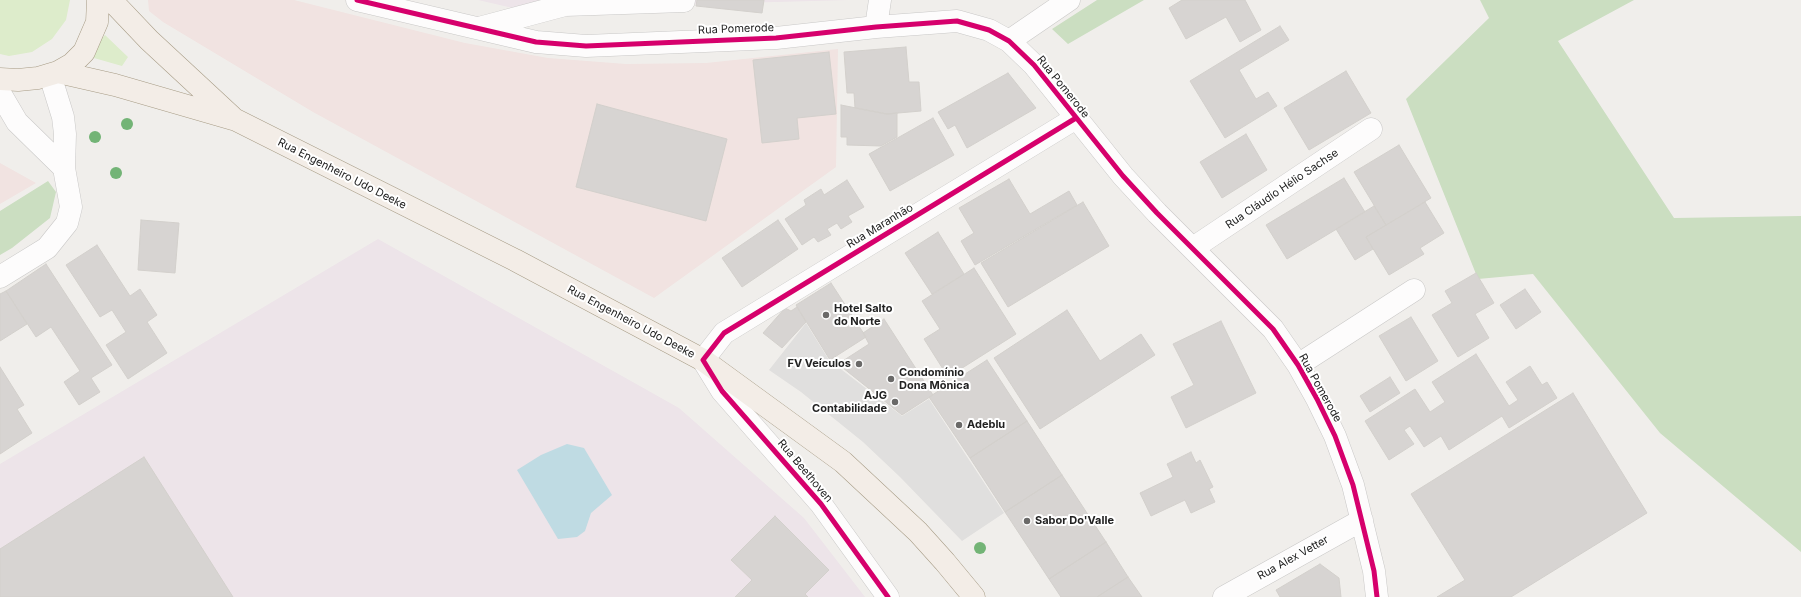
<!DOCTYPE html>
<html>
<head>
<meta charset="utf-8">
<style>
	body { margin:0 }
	canvas { display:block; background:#f0eeeb }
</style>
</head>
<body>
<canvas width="1801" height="597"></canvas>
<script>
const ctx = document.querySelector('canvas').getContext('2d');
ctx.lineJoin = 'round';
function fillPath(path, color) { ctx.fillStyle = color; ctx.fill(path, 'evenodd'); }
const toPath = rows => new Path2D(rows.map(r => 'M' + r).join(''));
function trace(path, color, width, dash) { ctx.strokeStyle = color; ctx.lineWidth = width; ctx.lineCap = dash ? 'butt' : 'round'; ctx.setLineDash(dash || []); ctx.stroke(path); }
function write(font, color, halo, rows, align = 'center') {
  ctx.font = font + ' Inter,sans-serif'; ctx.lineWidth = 4; ctx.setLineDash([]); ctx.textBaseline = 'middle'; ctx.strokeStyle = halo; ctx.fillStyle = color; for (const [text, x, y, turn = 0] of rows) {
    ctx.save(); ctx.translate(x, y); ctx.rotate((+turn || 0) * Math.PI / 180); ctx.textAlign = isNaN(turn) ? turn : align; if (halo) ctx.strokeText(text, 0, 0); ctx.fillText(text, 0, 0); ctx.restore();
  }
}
fillPath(toPath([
	[148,0,294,0,465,43,548,58,626,64,706,63,838,49,836,167,654,298,313,112,163,22,149,11],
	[0,163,36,183,0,204]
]), '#f1e3e1');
fillPath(toPath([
	[478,0,850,0,517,9],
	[378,239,679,408,804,518,865,597,0,597,0,464]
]), '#ede4e9');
fillPath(toPath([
	[0,0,70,0,66,20,52,39,32,52,9,56,0,54],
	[105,35,128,57,122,66,87,56]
]), '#ddeccb');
fillPath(toPath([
	[1097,0,1144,0,1068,44,1052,29],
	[1480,0,1634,0,1558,41,1674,218,1801,216,1801,552,1660,433,1533,274,1478,279,1406,99,1489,18],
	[48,181,56,192,50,218,12,248,0,255,0,211]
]), '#cbdec1');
fillPath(toPath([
	[806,323,829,360,902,416,929,399,1004,513,962,541,900,477,863,442,801,392,769,370]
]), '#e0dfde');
fillPath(toPath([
	[567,444,584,448,612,495,591,513,585,531,577,537,558,539,517,470,541,455]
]), '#bfdbe3');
const building = toPath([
	[697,0,764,0,762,13,696,6,697,0],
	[1182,0,1245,0,1261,30,1240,42,1226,17,1186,39,1169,8,1182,0],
	[1280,26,1289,40,1239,70,1256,99,1268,92,1277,106,1225,138,1190,81,1280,26],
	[906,47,909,82,919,82,921,111,887,114,855,108,854,93,847,93,844,52,906,47],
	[829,52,836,114,797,118,799,139,762,143,753,60,829,52],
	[1346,71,1371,113,1309,150,1284,108,1346,71],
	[1008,73,1036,108,967,148,955,125,948,129,938,112,1008,73],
	[597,104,727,139,706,221,576,187,597,104],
	[841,105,887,114,897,113,897,137,881,146,847,145,847,137,841,137,841,105],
	[933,118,954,155,890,191,869,154,933,118],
	[1246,134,1267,170,1222,198,1200,162,1246,134],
	[1399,145,1431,198,1386,225,1354,172,1399,145],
	[1344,178,1365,212,1287,259,1266,225,1344,178],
	[1009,179,1030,214,1069,191,1077,205,975,265,961,241,974,233,959,208,1009,179],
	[847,180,864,207,848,216,852,222,841,229,837,223,827,229,831,235,818,242,814,237,802,245,785,219,806,205,804,200,821,189,824,195,847,180],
	[1083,202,1109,246,1008,307,981,263,1083,202],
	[1425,202,1444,233,1420,248,1424,254,1389,275,1366,237,1425,202],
	[1374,206,1386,225,1366,237,1373,249,1355,260,1336,229,1374,206],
	[141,220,179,223,175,273,138,270,141,220],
	[778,220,798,249,742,287,722,258,778,220],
	[938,232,964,274,932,294,905,253,938,232],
	[97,245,130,296,140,289,157,315,147,322,167,353,128,379,106,345,126,332,112,310,100,317,66,265,97,245],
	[46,264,112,365,91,378,100,392,79,405,64,382,80,371,51,327,36,337,6,291,46,264],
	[974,268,1016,334,948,377,924,339,940,329,922,301,974,268],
	[1476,273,1494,303,1475,314,1489,338,1458,357,1432,315,1452,303,1445,291,1476,273],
	[831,283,866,337,830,360,796,305,831,283],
	[1525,289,1541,312,1516,329,1500,305,1525,289],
	[6,291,27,324,0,341,0,294,6,291],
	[797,307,806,322,782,348,763,333,785,308,791,311,797,307],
	[1067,310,1100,361,1141,334,1155,355,1040,429,994,358,1067,310],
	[1411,317,1438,361,1406,381,1379,336,1411,317],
	[884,319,933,395,902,415,838,364,869,344,863,333,884,319],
	[1221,321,1256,393,1186,428,1171,397,1194,385,1173,344,1221,321],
	[1476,354,1509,406,1518,400,1506,382,1530,366,1542,385,1547,382,1557,398,1509,428,1502,416,1449,450,1441,436,1424,447,1410,426,1404,430,1414,444,1389,460,1365,421,1415,389,1430,412,1445,402,1432,382,1476,354],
	[987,360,1027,421,970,458,929,397,987,360],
	[0,367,24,405,17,409,32,433,0,454,0,367],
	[1390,377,1400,393,1370,412,1360,396,1390,377],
	[1573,393,1647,513,1511,597,1437,597,1465,580,1411,494,1573,393],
	[1027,421,1062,475,1005,512,970,458,1027,421],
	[1191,452,1196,463,1200,460,1213,487,1209,489,1215,502,1191,513,1185,500,1151,516,1140,493,1173,477,1167,464,1191,452],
	[144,457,233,597,0,597,0,549,144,457],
	[1062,475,1106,542,1049,579,1005,512,1062,475],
	[775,516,829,570,805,594,808,597,735,597,752,580,731,560,775,516],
	[1106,542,1128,577,1097,597,1061,597,1049,579,1106,542],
	[1320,564,1339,578,1341,597,1280,597,1276,590,1320,564],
	[1128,577,1142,597,1097,597,1128,577]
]);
fillPath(building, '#d7d4d2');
trace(building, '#d3d0cc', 1);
const minor = toPath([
	[357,0,536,42,586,46,776,38,876,27,957,21,989,30,1009,41,1034,65,1123,176,1157,213,1273,329,1298,365,1317,399,1335,436,1353,485,1374,571,1377,597],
	[876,27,880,0],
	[479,28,565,5,684,1],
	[1009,41,1069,0],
	[0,93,17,122,64,168],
	[1193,248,1371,129],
	[0,277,47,248,67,223,71,207,64,168,65,134,63,117,50,75],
	[1298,365,1414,290],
	[888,597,821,504,722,391,703,360,724,333,1076,118],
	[1224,597,1362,520]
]);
const major = toPath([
	[111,0,149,40,232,117],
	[58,72,115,85,236,120,515,260,703,360,843,462,918,532,945,562,974,597],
	[0,79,18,80,38,78,58,72,72,64,84,52,97,22,98,0]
]);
trace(minor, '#c9c8c7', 23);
trace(major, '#a79c86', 23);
trace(minor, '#fdfcfc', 22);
trace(major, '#f3ede7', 22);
trace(toPath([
	[357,0,536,42,586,46,776,38,876,27,957,21,989,30,1009,41,1034,65,1123,176,1157,213,1273,329,1298,365,1317,399,1335,436,1353,485,1374,571,1377,597],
	[888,597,821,504,722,391,703,360,724,333,1076,118]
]), '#d6006c', 5);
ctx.fillStyle = '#73b476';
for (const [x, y] of [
	[127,124],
	[95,137],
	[116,173],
	[980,548]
]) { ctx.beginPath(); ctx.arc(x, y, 6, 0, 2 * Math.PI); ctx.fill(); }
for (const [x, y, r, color] of [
	[826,315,4,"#6a6968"],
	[859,364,4,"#6a6968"],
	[891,379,4,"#6a6968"],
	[895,402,4,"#6a6968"],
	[959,425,4,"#6a6968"],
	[1027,521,4,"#6a6968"]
]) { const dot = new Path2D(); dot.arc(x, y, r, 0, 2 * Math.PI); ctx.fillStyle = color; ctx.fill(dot); trace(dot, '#fff', 1.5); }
write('11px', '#222', '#fff', [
	["Rua Pomerode",736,29,-2],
	["Rua Pomerode",1063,87,51],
	["Rua Engenheiro Udo Deeke",342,174,27],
	["Rua Cláudio Hélio Sachse",1282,189,-34],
	["Rua Maranhão",880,226,-31],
	["Rua Engenheiro Udo Deeke",631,322,28],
	["Rua Pomerode",1320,388,61],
	["Rua Beethoven",805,471,50],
	["Rua Alex Vetter",1293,558,-29]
]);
write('bold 11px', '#222', '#fff', [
	["Hotel Salto",834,309],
	["do Norte",834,322],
	["FV Veículos",851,364,"right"],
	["Condomínio",899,373],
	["Dona Mônica",899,386],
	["AJG",887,396,"right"],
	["Contabilidade",887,409,"right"],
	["Adeblu",967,425],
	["Sabor Do'Valle",1035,521]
], 'left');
</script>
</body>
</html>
